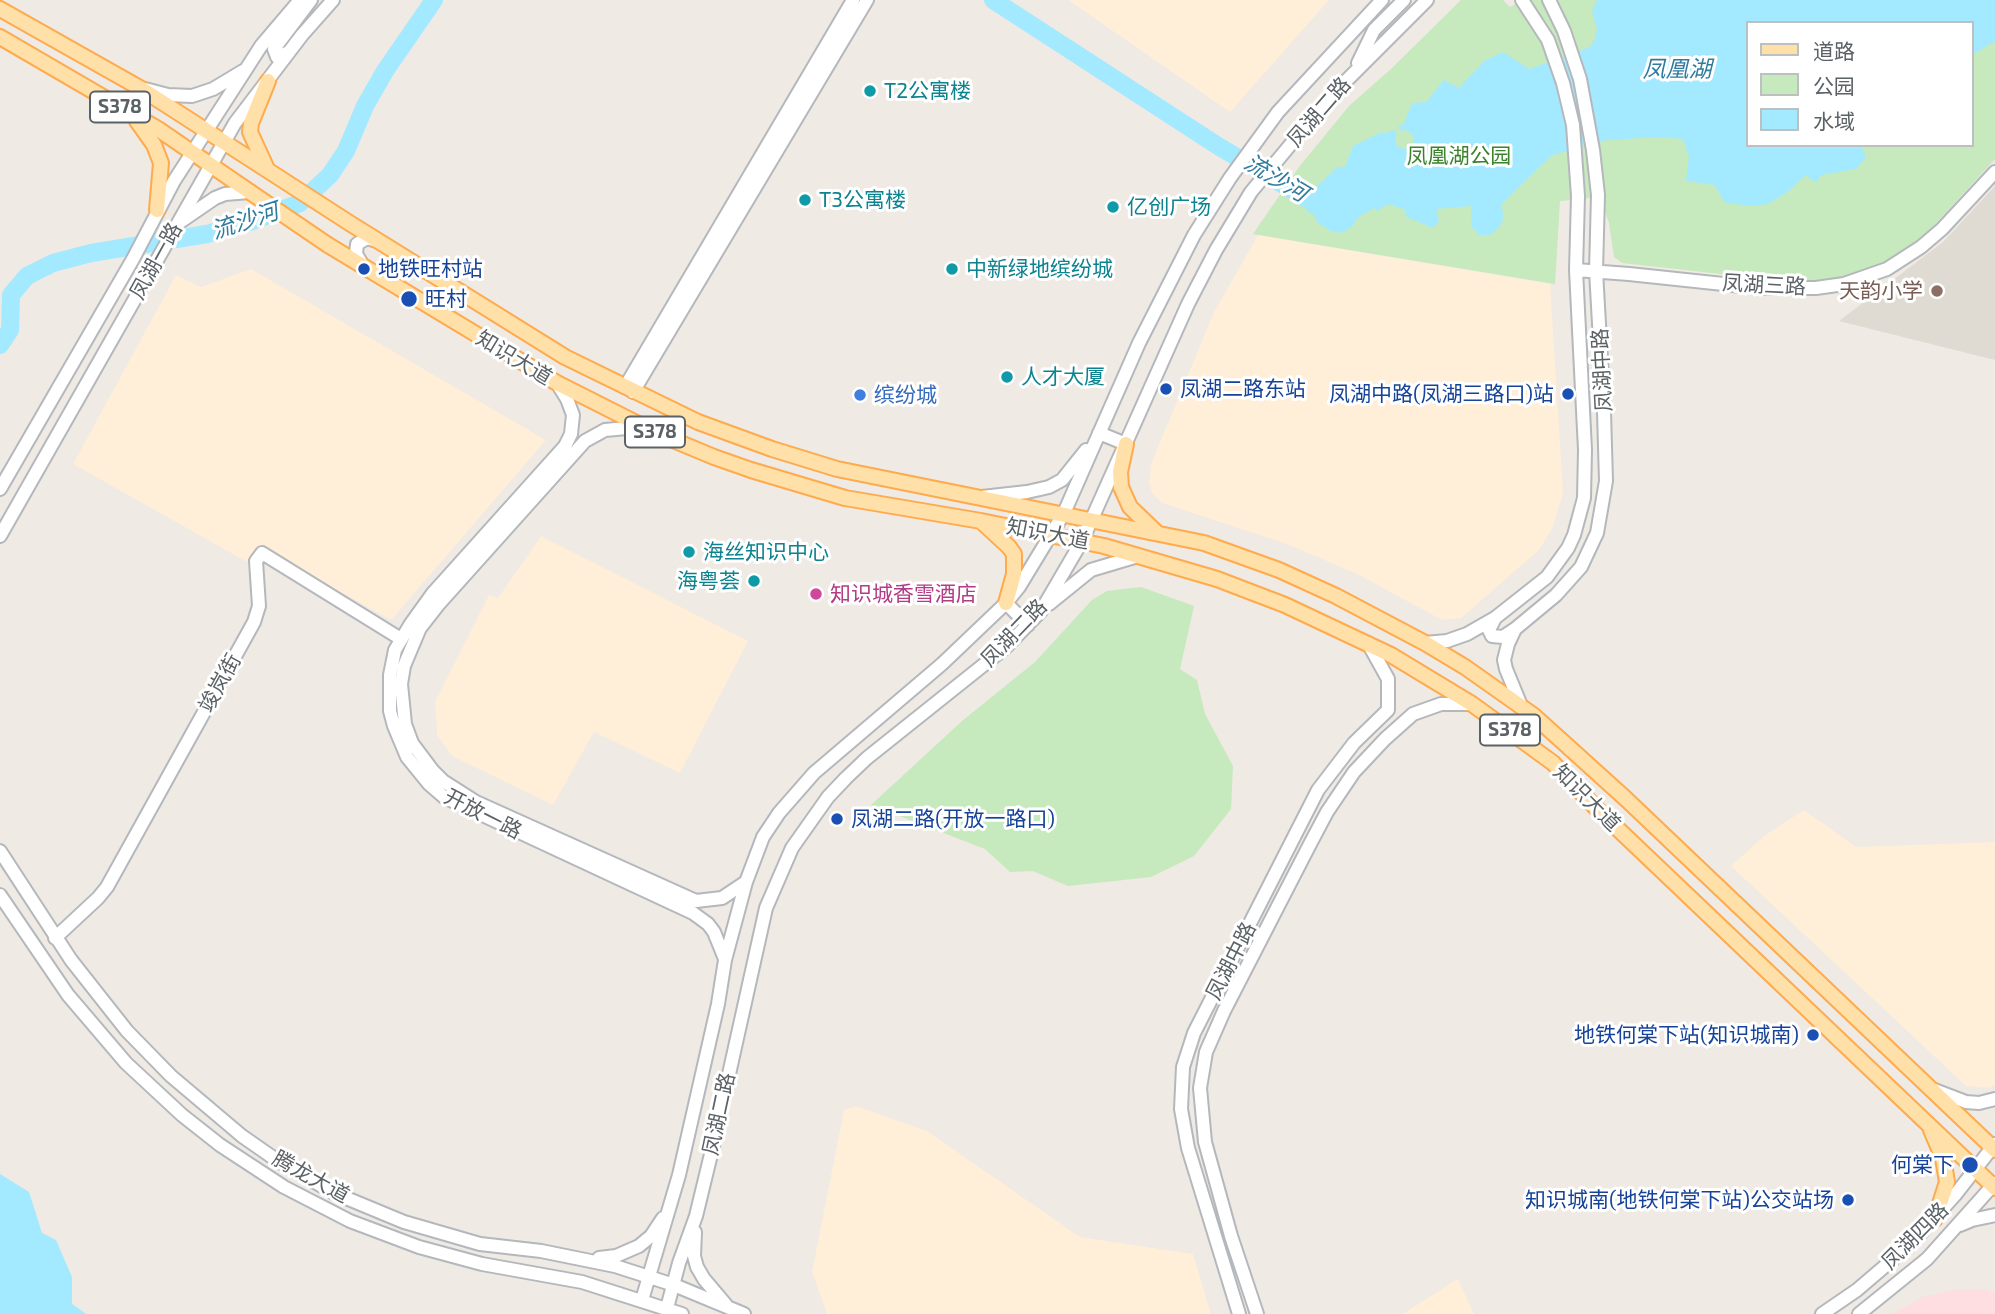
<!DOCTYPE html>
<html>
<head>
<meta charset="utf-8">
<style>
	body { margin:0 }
	#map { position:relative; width:1995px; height:1314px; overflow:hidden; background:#efeae3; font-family:"Exo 2","Noto Sans SC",sans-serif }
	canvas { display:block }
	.legend { position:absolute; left:1746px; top:21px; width:228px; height:126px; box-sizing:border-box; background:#fff; border:2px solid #bdc0c1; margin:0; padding:9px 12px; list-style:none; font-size:21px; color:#5b6265 }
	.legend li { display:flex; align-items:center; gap:14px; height:35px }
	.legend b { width:35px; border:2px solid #bdc0c1 }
</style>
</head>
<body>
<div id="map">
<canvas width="1995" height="1314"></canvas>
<ul class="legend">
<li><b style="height:9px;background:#ffe0a8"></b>道路</li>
<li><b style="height:19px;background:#c6e9bd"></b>公园</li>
<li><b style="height:19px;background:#a3e9ff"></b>水域</li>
</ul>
</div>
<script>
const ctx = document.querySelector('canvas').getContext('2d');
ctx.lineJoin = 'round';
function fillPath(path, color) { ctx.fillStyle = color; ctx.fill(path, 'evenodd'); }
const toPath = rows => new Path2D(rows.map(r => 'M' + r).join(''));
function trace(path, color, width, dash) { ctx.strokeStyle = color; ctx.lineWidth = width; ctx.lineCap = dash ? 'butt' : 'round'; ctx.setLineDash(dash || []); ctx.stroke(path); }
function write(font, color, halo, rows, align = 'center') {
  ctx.font = font + ' "Exo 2","Noto Sans SC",sans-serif'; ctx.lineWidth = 6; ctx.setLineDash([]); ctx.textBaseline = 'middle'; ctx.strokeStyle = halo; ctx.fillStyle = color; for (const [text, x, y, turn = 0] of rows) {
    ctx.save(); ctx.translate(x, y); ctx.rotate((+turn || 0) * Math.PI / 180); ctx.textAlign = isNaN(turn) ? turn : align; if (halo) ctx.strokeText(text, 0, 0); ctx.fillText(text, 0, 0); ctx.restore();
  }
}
fillPath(toPath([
	[1068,0,1329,0,1230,112],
	[1258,235,1550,284,1563,493,1553,527,1539,550,1461,618,1442,620,1357,574,1287,544,1162,503,1152,493,1149,482,1151,464,1214,312],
	[251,269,546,440,391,620,259,546,247,562,73,464,176,275,201,287],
	[541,536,748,641,680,773,594,732,553,805,452,756,437,735,435,702,489,595,498,598],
	[1804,810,1856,847,1995,842,1995,1084,1990,1088,1966,1086,1731,866,1764,836],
	[856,1106,927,1131,1080,1237,1193,1254,1211,1314,827,1314,812,1272,844,1110],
	[1458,1279,1474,1314,1403,1314,1457,1279]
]), '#ffeed8');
fillPath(toPath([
	[1995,186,1995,360,1839,321,1943,242]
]), '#dfdad2');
fillPath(toPath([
	[1958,1289,1986,1289,1995,1293,1995,1314,1892,1314,1922,1297]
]), '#fedee1');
fillPath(toPath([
	[1461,0,1503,0,1510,7,1522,0,1995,0,1995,159,1928,232,1908,249,1868,271,1828,281,1793,282,1622,263,1614,257,1609,223,1600,197,1560,201,1555,284,1253,234,1299,167,1349,106,1391,69],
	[1748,23,1972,23,1972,145,1748,145],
	[1141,587,1194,606,1180,669,1197,680,1205,714,1233,766,1231,809,1194,856,1151,877,1068,886,1033,871,1010,872,985,849,871,805,962,721,1035,662,1092,600,1107,591]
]), '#c6e9bd');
fillPath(toPath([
	[1597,0,1995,0,1995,41,1972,55,1972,23,1748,23,1748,145,1861,145,1866,158,1856,169,1821,175,1816,183,1806,175,1786,193,1768,204,1748,206,1724,202,1715,185,1686,181,1689,157,1683,139,1659,137,1606,140,1552,155,1502,204,1503,220,1498,229,1489,235,1479,235,1472,227,1471,206,1436,209,1439,221,1433,228,1405,216,1406,210,1388,204,1377,211,1374,208,1360,216,1350,228,1341,233,1331,231,1318,223,1314,215,1306,210,1316,193,1316,187,1336,168,1345,167,1353,146,1382,132,1386,133,1394,130,1397,134,1395,141,1397,146,1405,149,1411,147,1414,142,1413,136,1406,130,1401,131,1398,126,1404,124,1412,103,1426,102,1444,80,1459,88,1484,61,1503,52,1529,69,1590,47,1595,39,1597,30,1592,11],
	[0,1174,29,1192,42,1233,56,1240,72,1277,72,1304,86,1314,0,1314]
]), '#a3e9ff');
trace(toPath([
	[993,0,1218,146,1311,201,1334,205],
	[0,345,10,330,11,295,27,276,53,263,91,253,207,234,244,224,300,203,330,175,346,151,365,106,385,71,434,0]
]), '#a3e9ff', 18);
const minor = toPath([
	[289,52,277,57,274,49,311,0],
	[1358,63,1374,30,1404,0],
	[145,89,168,95,192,96,213,89,243,71],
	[180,222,215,198,225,194,250,192],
	[362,264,356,254,357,244,367,238,377,241],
	[1576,270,1629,274,1761,288,1816,288,1844,284,1887,269,1921,247,1942,229,1995,172],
	[557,383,567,399,573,415,571,434,565,446,433,593,410,625,395,650,390,675,390,711,394,726,407,757,429,784,444,797,693,913,708,924,714,932,725,959],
	[625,387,853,0],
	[633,392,867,0],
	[649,431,627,428,605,430,585,441,438,605,420,628,404,666,401,684,405,724,412,743,433,771,443,781,476,802,696,901,722,898,746,882],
	[1099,433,1126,444],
	[0,489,133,259,174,181,261,46,300,0],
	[982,497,1027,492,1049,487,1062,480,1086,450],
	[0,536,235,123,302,35,333,0],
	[1006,603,1028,625],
	[1049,604,1091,570,1138,556],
	[1495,618,1489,630,1492,636,1503,637,1515,629],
	[1425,643,1447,641,1467,634,1495,618,1547,577,1568,548,1574,535,1584,498,1585,450,1576,270,1578,196,1573,125,1563,83,1548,40,1522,0],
	[1522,708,1506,669,1504,660,1508,644,1515,629,1556,595,1581,567,1597,533,1606,481,1604,412,1596,271,1598,195,1593,150,1580,79,1564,31,1549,0],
	[0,851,71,960,127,1031,171,1076,242,1136,275,1159,334,1193,404,1222,480,1244,541,1251,615,1266,674,1285,744,1314],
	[0,895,68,995,126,1063,182,1115,220,1145,284,1187,350,1221,419,1247,482,1264,582,1282,682,1314],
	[55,938,98,898,107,887,254,622,259,606,256,561,262,553,401,639],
	[1932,1089,1966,1102,1979,1103,1995,1099],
	[1960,1225,1972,1220,1995,1215],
	[695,1232,694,1256,697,1267,704,1279,726,1305],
	[599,1258,616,1256,639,1246,651,1236,663,1218],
	[642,1300,679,1175,718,1004,725,960,746,882,763,837,779,813,814,773,942,664,1006,603,1019,587,1064,513,1139,343,1194,235,1230,178,1278,112,1382,0],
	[667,1308,679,1263,696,1216,713,1146,766,908,792,848,828,797,846,778,867,758,1006,647,1041,611,1082,541,1188,304,1216,250,1251,192,1331,96,1427,0],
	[1239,1314,1188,1148,1181,1109,1183,1067,1194,1033,1318,790,1354,743,1388,710,1388,679,1368,643],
	[1257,1314,1231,1236,1205,1142,1200,1088,1206,1052,1224,1011,1309,846,1327,812,1354,772,1385,739,1413,714,1441,704,1472,704],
	[1822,1314,1857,1290,1912,1243,1955,1195,1995,1144],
	[1859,1314,1927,1259,1995,1183]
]);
const major = toPath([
	[0,9,140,88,351,224,565,357,698,422,772,449,837,469,1204,543,1279,570,1336,596,1425,643,1465,667,1533,715,1563,742,1626,799,1995,1150],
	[0,37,158,129,250,192],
	[137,121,154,145,161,163,157,210],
	[267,169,250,132,251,123,268,81],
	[328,245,557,383,654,432,714,457,751,470,845,498,981,521,1104,546,1217,579,1285,605,1391,655,1472,704,1553,763,1598,810,1995,1188],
	[1126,444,1120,472,1121,487,1130,507,1156,532],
	[982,522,1009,547,1014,554,1014,574,1006,603],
	[1931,1130,1943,1158,1947,1182,1935,1219]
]);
trace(minor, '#b4b8bc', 16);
trace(major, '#feaa4d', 18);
trace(minor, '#fff', 12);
trace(major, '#ffe0a8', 14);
const majorBridge = toPath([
	[250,192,328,245]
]);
trace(majorBridge, '#feaa4d', 18, []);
trace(majorBridge, '#ffe0a8', 14);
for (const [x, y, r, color] of [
	[870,91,7,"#0f9aa8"],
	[805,200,7,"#0f9aa8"],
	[1113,207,7,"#0f9aa8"],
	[364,269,7,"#1a4fb4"],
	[952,269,7,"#0f9aa8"],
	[1937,291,7,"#8d6e63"],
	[409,299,9,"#1a4fb4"],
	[1007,377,7,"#0f9aa8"],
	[1166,389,7,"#1a4fb4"],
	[1568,394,7,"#1a4fb4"],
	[860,395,7,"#3f7fe0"],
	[689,552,7,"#0f9aa8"],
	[754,581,7,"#0f9aa8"],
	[816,594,7,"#d1479c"],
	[837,819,7,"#1a4fb4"],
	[1813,1035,7,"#1a4fb4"],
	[1970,1165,9,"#1a4fb4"],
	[1848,1200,7,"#1a4fb4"]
]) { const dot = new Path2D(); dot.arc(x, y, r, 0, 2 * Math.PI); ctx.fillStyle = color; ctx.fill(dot); trace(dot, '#fff', 2.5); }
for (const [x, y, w] of [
	[120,107,60],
	[655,432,60],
	[1510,730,60]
]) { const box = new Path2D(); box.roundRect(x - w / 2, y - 15.5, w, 31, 5); ctx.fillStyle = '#fff'; ctx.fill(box); trace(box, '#5b6265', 2); }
write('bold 19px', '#5b6265', null, [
	["S378",120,107],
	["S378",655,432],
	["S378",1510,730]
]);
write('21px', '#0d838f', '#fff', [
	["T2公寓楼",884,91],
	["T3公寓楼",819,200],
	["亿创广场",1127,207],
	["中新绿地缤纷城",966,269],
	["人才大厦",1021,377],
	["海丝知识中心",703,552],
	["海粤荟",740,581,"right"]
], 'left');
write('21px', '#5b6265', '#fff', [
	["凤湖二路",1319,112,-49],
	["凤湖一路",156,261,-61],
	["凤湖三路",1764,285,3],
	["知识大道",514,358,31],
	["凤湖中路",1602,370,-93],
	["知识大道",1048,534,11],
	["凤湖二路",1014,633,-46],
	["竣岚街",220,683,-61],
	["知识大道",1587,798,45],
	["开放一路",483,814,27],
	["凤湖中路",1231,961,-63],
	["凤湖二路",719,1114,-78],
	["腾龙大道",311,1177,29],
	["凤湖四路",1915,1236,-45]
]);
write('21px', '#3a832c', '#fff', [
	["凤凰湖公园",1459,156]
]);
write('21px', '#164399', '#fff', [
	["地铁旺村站",378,269],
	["旺村",425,299],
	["凤湖二路东站",1180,389],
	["凤湖中路(凤湖三路口)站",1554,394,"right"],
	["凤湖二路(开放一路口)",851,819],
	["地铁何棠下站(知识城南)",1799,1035,"right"],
	["何棠下",1954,1165,"right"],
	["知识城南(地铁何棠下站)公交站场",1834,1200,"right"]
], 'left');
write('21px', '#785e54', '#fff', [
	["天韵小学",1923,291]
], 'right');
write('21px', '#366cbe', '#fff', [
	["缤纷城",874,395]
], 'left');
write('21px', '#b23c85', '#fff', [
	["知识城香雪酒店",830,594]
], 'left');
write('italic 23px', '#307c9f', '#fff', [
	["凤凰湖",1677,69],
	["流沙河",1276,178,31],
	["流沙河",245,221,-18]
]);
</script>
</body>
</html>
